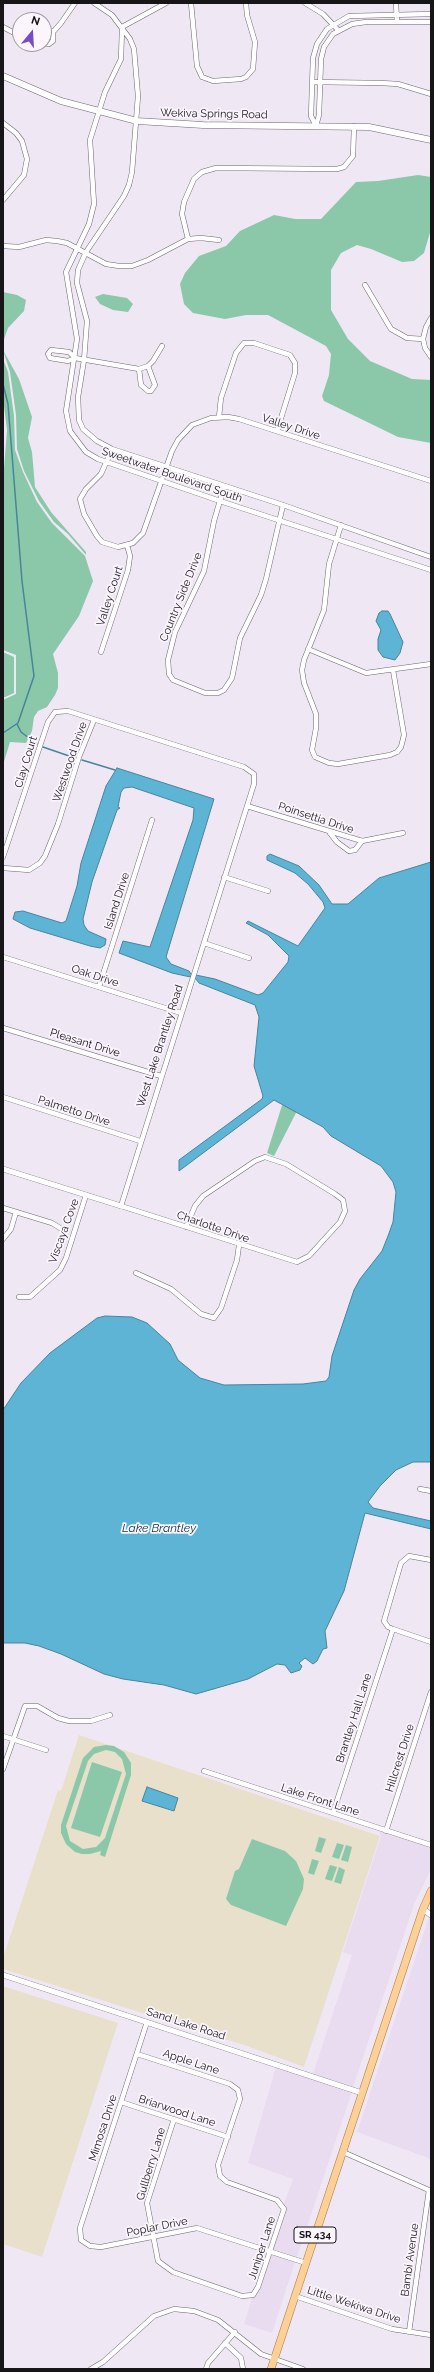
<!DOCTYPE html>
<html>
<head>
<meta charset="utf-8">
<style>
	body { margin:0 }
	#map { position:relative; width:434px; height:2372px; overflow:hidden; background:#f0e7f5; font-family:Raleway,sans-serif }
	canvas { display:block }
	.frame { position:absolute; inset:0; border:4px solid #181519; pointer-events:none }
	.north { position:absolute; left:12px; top:12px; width:40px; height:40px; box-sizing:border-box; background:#fbf5fe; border:1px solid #a09ba2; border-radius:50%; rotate:18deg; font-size:11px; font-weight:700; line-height:16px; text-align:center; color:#181519 }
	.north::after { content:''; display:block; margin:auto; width:14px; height:18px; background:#764dc6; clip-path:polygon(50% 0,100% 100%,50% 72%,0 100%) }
</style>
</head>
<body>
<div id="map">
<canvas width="434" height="2372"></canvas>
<div class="frame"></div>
<div class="north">N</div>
</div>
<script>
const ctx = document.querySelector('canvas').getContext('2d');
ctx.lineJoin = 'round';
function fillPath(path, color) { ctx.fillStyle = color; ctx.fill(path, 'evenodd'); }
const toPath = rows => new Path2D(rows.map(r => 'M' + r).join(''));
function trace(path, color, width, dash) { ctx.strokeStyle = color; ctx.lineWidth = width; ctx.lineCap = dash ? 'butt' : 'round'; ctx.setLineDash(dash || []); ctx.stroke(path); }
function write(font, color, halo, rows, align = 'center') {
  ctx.font = font + ' Raleway,sans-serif'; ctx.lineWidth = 3.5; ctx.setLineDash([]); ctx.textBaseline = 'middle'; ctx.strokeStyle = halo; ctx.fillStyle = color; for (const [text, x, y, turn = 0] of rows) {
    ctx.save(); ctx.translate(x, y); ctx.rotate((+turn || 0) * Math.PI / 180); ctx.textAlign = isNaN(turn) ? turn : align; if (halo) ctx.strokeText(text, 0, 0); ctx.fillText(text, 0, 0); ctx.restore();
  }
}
fillPath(toPath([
	[379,1831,431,1847,431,1869,415,1902,353,2087,313,2074,352,1955,343,1952,381,1836],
	[429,1917,431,1918,431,2159,357,2132],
	[276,2067,352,2092,297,2257,273,2249,285,2214,284,2204,293,2179,248,2163],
	[271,2254,295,2262,272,2333,244,2324,252,2298,260,2288]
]), '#e9dbf0');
fillPath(toPath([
	[79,1735,380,1836,304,2067,247,2046,3,1969,3,1958,58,1790,61,1791],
	[3,1986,118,2023,42,2257,3,2244]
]), '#e9e0cb');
fillPath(toPath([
	[418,175,431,177,431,229,424,253,414,261,402,262,371,249,357,245,341,253,331,270,331,310,348,339,370,361,412,379,431,380,431,443,398,437,324,401,322,396,329,375,331,354,326,346,268,315,246,315,225,319,193,313,184,304,180,284,185,273,199,256,226,246,240,231,274,215,295,219,321,219,356,182,378,181],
	[3,292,17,295,26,300,24,311,8,328,3,342],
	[103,294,127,298,133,304,128,312,113,310,100,304,95,297],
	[3,350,19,379,32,417,28,438,32,452,35,487,51,512,86,552,86,555,68,534,54,522,39,501,24,471,17,449,16,415,10,372],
	[3,359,8,372,14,416,15,450,23,472,37,502,52,523,85,556,93,581,79,616,53,654,58,673,58,688,55,695,47,707,38,711,34,717,32,731,26,743,10,742,3,765,3,700,16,694,16,655,3,650,3,482,7,430,3,398],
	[3,652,14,657,14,693,3,698],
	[284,1099,299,1107,274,1156,267,1153],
	[106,1745,114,1746,124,1752,131,1763,131,1775,105,1857,100,1855,101,1851,90,1854,82,1854,75,1852,66,1844,61,1833,61,1825,83,1758,94,1747],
	[106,1750,115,1752,122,1759,126,1774,105,1838,96,1847,83,1849,70,1841,66,1826,88,1761,94,1754],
	[92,1762,122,1772,100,1837,71,1828],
	[319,1837,326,1839,321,1853,315,1851],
	[252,1839,285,1851,296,1861,304,1879,303,1889,286,1926,231,1905,226,1899,235,1871,239,1869],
	[337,1843,344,1845,339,1859,332,1857],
	[346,1845,352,1847,348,1862,341,1860],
	[312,1859,319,1861,314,1875,308,1873],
	[330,1865,337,1867,332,1881,325,1879],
	[339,1867,345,1870,341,1884,334,1882]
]), '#8ac8a9');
const water = toPath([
	[382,611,388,611,390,614,403,642,400,653,395,660,383,657,378,650,378,639,381,630,376,621,379,613,382,611],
	[117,768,214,799,166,957,171,964,189,971,191,974,215,979,258,995,263,993,288,962,289,956,268,935,246,923,248,921,298,946,325,908,323,902,308,884,295,873,267,860,267,856,270,854,299,866,319,885,332,904,348,904,379,878,431,862,431,1462,413,1462,396,1470,380,1486,368,1502,373,1508,431,1521,431,1529,365,1513,344,1591,325,1631,327,1648,323,1649,317,1661,313,1664,305,1658,299,1663,302,1666,300,1670,291,1673,285,1665,277,1664,248,1679,196,1694,164,1685,123,1679,104,1674,61,1654,39,1646,25,1643,3,1643,3,1410,21,1383,50,1353,97,1318,105,1316,132,1317,147,1323,170,1344,178,1360,200,1378,224,1385,303,1384,326,1381,329,1377,332,1356,354,1290,360,1279,382,1251,388,1236,393,1222,396,1192,393,1182,381,1166,331,1136,323,1127,274,1100,179,1171,179,1160,262,1099,263,1096,254,1066,259,1017,255,1005,199,983,195,978,172,973,119,953,123,941,150,947,193,820,194,808,132,787,124,788,121,792,118,807,120,808,117,810,92,882,83,919,84,925,88,931,106,939,105,945,100,948,90,946,30,928,13,919,15,912,23,911,62,923,66,921,77,886,81,863,106,786,117,768],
	[147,1787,178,1798,174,1811,142,1801,147,1787]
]);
fillPath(water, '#5db4d4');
trace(water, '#48849c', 1);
trace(toPath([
	[3,384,8,404,22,581,34,676,18,723,3,733],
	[17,724,21,732,37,744],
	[43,747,75,758],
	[82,760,115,770]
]), '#48849c', 1.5);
const minor = toPath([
	[94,3,112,15,130,39,134,49,138,96,132,172,129,185,124,196,86,252,78,270,77,283,87,321,84,360,78,397,79,420,83,429,97,441,112,449,283,505,431,557],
	[191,3,197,66,202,77,213,81,241,79,246,77,253,69,255,42,247,15,246,3],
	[305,3,323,14,338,30],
	[396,3,397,22],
	[3,27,20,36],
	[122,27,166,3],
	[122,29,121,59,105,92,90,140,94,204,89,224,66,272,77,339,66,411,70,431,86,452,98,459,220,501,431,570],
	[44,36,54,31,61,23,75,3],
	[44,43,49,44,53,41,53,31],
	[313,82,381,83,398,84,431,94],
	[3,123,16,133,22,141,27,159,24,175,3,200],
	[316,126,311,116,313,58,317,44,327,29,349,16,431,14],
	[316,126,319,115,321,59,324,47,333,34,352,24,366,22,431,22],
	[188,239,182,214,184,202,194,179,202,172,216,168,337,169,344,167,353,156,354,126],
	[3,246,19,247,46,240,57,241,67,243,106,264,119,266,132,266,148,260,188,239,201,238,219,240],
	[365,285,391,329,407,338,423,339],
	[431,318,426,327,423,339,425,348,431,357],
	[75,358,68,361,50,358,48,354,51,350,69,352,75,358,139,369,148,366,153,361,162,346],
	[139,369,141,385,148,391,151,391,155,385,148,366],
	[219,417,221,398,236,353,244,343,254,343,290,355,295,363,295,373,277,431],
	[112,449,101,474,86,489,80,499,84,514,97,536,102,542,118,547,133,543,143,533,172,451,178,440,192,425,211,418,228,417,239,419,431,481],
	[224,487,214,521,204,571,175,632,168,660,169,674,173,680,205,693,218,693,224,690,232,678,240,638,261,595,266,579,283,505],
	[341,525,329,564,324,610,304,660,302,670,304,683,316,714,316,728,312,750,315,757,329,763,338,764,390,755,397,752,401,747,404,735,393,670],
	[308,649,366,673,431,664],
	[101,652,128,570,130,556,127,545],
	[247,806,362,841,403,833],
	[330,833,337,842,349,851,355,850,362,841],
	[3,857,48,722,55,712,68,711,244,767,254,774,254,784,121,1206,297,1262,309,1256,340,1222,345,1211,343,1200,335,1194,286,1164,265,1157,255,1161,203,1196,195,1206,186,1227],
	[3,868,29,870,40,863,45,856,58,824,79,757,94,720],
	[224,877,268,891],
	[204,943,249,958],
	[3,957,181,1013],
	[99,987,152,820],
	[3,1028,161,1076],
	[3,1097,140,1141],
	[3,1208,52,1223,60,1228],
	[3,1239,11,1229,16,1212],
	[136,1273,171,1289,201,1314,214,1318,221,1308,237,1260,239,1245],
	[19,1297,30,1297,60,1270,66,1258,86,1195],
	[420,1489,431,1491],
	[431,1560,409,1556,401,1563,384,1621,388,1627,393,1629,431,1642],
	[3,1736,46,1750],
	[3,1769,25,1706,37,1706,58,1718,69,1721,91,1721,110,1715],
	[204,1771,431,1845],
	[333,1813,393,1629],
	[386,1831,431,1692],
	[147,2022,80,2228,81,2240,90,2246,101,2247,197,2228,306,2263],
	[137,2054,230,2084,238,2090,240,2099,218,2165,220,2176,227,2182,277,2200,284,2209,258,2287,253,2295,242,2296,173,2272,158,2261,147,2203,174,2119],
	[121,2102,228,2137],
	[343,2152,431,2191],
	[295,2296,392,2329,431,2335],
	[409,2332,429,2190],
	[225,2343,241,2358,243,2369],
	[91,2369,103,2362,154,2316,174,2309,194,2311,218,2320,261,2354,303,2369],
	[206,2369,208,2363,235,2332]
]);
const tertiary = toPath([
	[3,1169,121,1206],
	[423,1909,431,1915],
	[3,1975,362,2093]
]);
const secondary = toPath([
	[3,76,61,101,137,121,203,125,369,127,431,140]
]);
const primary = toPath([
	[271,2369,423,1909,431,1891]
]);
trace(minor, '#6d6571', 5.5);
trace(tertiary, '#6d6571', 6);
trace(secondary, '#6d6571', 7);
trace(primary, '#ac7a3f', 8);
trace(minor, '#fff', 4.5);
trace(tertiary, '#fff', 5.5);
trace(secondary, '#fff', 6);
trace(primary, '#fdd098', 7);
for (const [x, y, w] of [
	[315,2235,42]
]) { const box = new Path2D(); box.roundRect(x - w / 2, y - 8, w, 16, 3); ctx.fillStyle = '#fbf5fe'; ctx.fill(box); trace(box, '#181519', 1); }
write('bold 10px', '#181519', null, [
	["SR 434",315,2235]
]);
write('11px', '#181519', '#fbf5fe', [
	["Wekiva Springs Road",214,114,1],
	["Valley Drive",291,427,18],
	["Sweetwater Boulevard South",172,475,19],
	["Valley Court",110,596,-72],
	["Country Side Drive",181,597,-68],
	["Clay Court",26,762,-73],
	["Westwood Drive",70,762,-71],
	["Poinsettia Drive",316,818,18],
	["Island Drive",117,901,-72],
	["Oak Drive",95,976,18],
	["Pleasant Drive",85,1043,17],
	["West Lake Brantley Road",160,1046,-72],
	["Palmetto Drive",74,1111,18],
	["Charlotte Drive",213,1227,19],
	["Viscaya Cove",64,1231,-70],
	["Brantley Hall Lane",354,1718,-72],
	["Hillcrest Drive",400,1758,-72],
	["Lake Front Lane",320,1800,18],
	["Sand Lake Road",186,2024,18],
	["Apple Lane",191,2062,18],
	["Briarwood Lane",177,2111,18],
	["Mimosa Drive",103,2128,-72],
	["Gullberry Lane",151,2164,-73],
	["Poplar Drive",157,2227,-11],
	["Juniper Lane",262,2248,-72],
	["Bambi Avenue",410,2260,-82],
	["Little Wekiwa Drive",354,2305,18]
]);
write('italic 12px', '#0a3341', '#fbf5fe', [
	["Lake Brantley",159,1528]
]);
</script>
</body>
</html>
